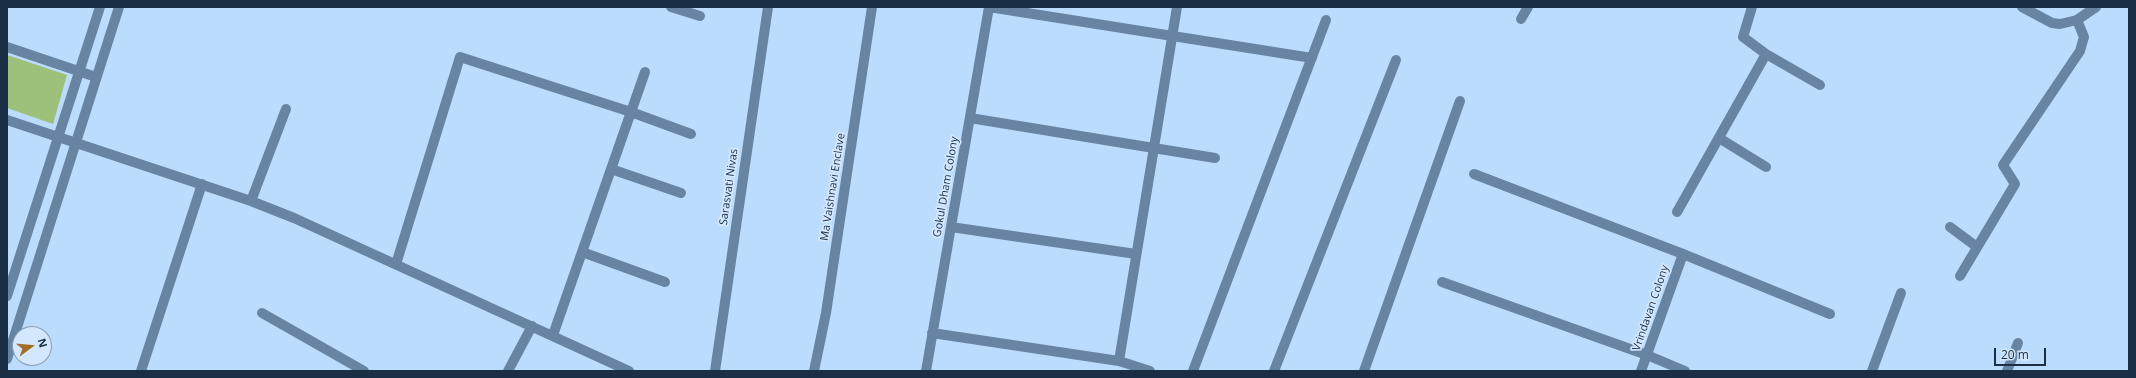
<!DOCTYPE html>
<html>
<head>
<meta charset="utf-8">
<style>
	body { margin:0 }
	#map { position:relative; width:2136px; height:378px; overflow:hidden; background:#bcdcfe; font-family:"Open Sans",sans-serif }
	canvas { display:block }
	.frame { position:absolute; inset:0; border:8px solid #1a2f45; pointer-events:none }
	.north { position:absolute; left:12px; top:326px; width:40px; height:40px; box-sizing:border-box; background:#d3e8ff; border:1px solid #899eb5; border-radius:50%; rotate:74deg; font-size:11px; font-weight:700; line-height:16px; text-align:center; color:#1a2f45 }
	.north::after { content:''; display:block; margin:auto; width:14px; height:18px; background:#a26e26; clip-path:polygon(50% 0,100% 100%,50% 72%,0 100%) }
	.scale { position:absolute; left:1994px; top:348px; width:52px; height:18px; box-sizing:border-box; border:2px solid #1a2f45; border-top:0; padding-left:5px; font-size:12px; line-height:14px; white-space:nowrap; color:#1a2f45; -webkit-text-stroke:3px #d3e8ff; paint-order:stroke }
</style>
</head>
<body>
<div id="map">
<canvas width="2136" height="378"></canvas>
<div class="frame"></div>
<div class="north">N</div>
<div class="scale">20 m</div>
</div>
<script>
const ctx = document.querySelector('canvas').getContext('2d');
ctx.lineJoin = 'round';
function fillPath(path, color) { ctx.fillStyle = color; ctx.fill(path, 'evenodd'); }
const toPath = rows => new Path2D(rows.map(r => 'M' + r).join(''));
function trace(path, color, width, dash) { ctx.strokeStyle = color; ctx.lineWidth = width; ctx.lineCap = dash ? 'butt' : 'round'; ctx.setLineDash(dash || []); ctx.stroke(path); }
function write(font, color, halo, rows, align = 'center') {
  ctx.font = font + ' "Open Sans",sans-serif'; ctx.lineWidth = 3.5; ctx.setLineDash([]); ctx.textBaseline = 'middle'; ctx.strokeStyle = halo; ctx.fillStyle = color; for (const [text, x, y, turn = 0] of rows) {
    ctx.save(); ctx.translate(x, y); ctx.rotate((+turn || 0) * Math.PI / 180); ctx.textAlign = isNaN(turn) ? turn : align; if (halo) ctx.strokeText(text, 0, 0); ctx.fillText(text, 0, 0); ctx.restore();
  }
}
fillPath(toPath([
	[7,55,67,75,53,124,7,108]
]), '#9dc17a');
trace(toPath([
	[671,7,700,16],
	[989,7,1312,58],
	[1752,7,1743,37,1766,54,1820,85],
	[2022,7,2052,23,2060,24,2077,20,2096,7],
	[1521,19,1528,7],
	[7,47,96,77],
	[970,118,1215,158],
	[7,120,251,201,294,218,629,371],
	[1719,138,1766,167],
	[611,169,681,193],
	[1474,174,1683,254,1830,314],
	[251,201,286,109],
	[1677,212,1766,54],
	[951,227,1136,254],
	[1950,227,1977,247],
	[582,252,665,282],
	[396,264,460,57,631,112,691,134],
	[1960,276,2015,184,2003,165,2080,51,2084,37,2077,20],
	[1442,282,1647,355,1685,371],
	[7,296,100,7],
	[262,313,364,371],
	[932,333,1119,361,1150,371],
	[553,335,645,72],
	[7,359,119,7],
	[1119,361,1177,7],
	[141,371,202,184],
	[508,371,532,326],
	[715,371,768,7],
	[814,371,826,313,872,7],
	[926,371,989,7],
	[1193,371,1326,20],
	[1274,371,1396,60],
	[1364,371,1460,101],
	[1641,371,1683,254],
	[1872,371,1901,293],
	[2007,371,2018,343]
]), '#6784a3', 10);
write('11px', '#1a2f45', '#d3e8ff', [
	["Sarasvati Nivas",729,187,-82],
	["Ma Vaishnavi Enclave",833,187,-81],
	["Gokul Dham Colony",946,187,-80],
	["Vrindavan Colony",1651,308,-71]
]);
</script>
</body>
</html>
